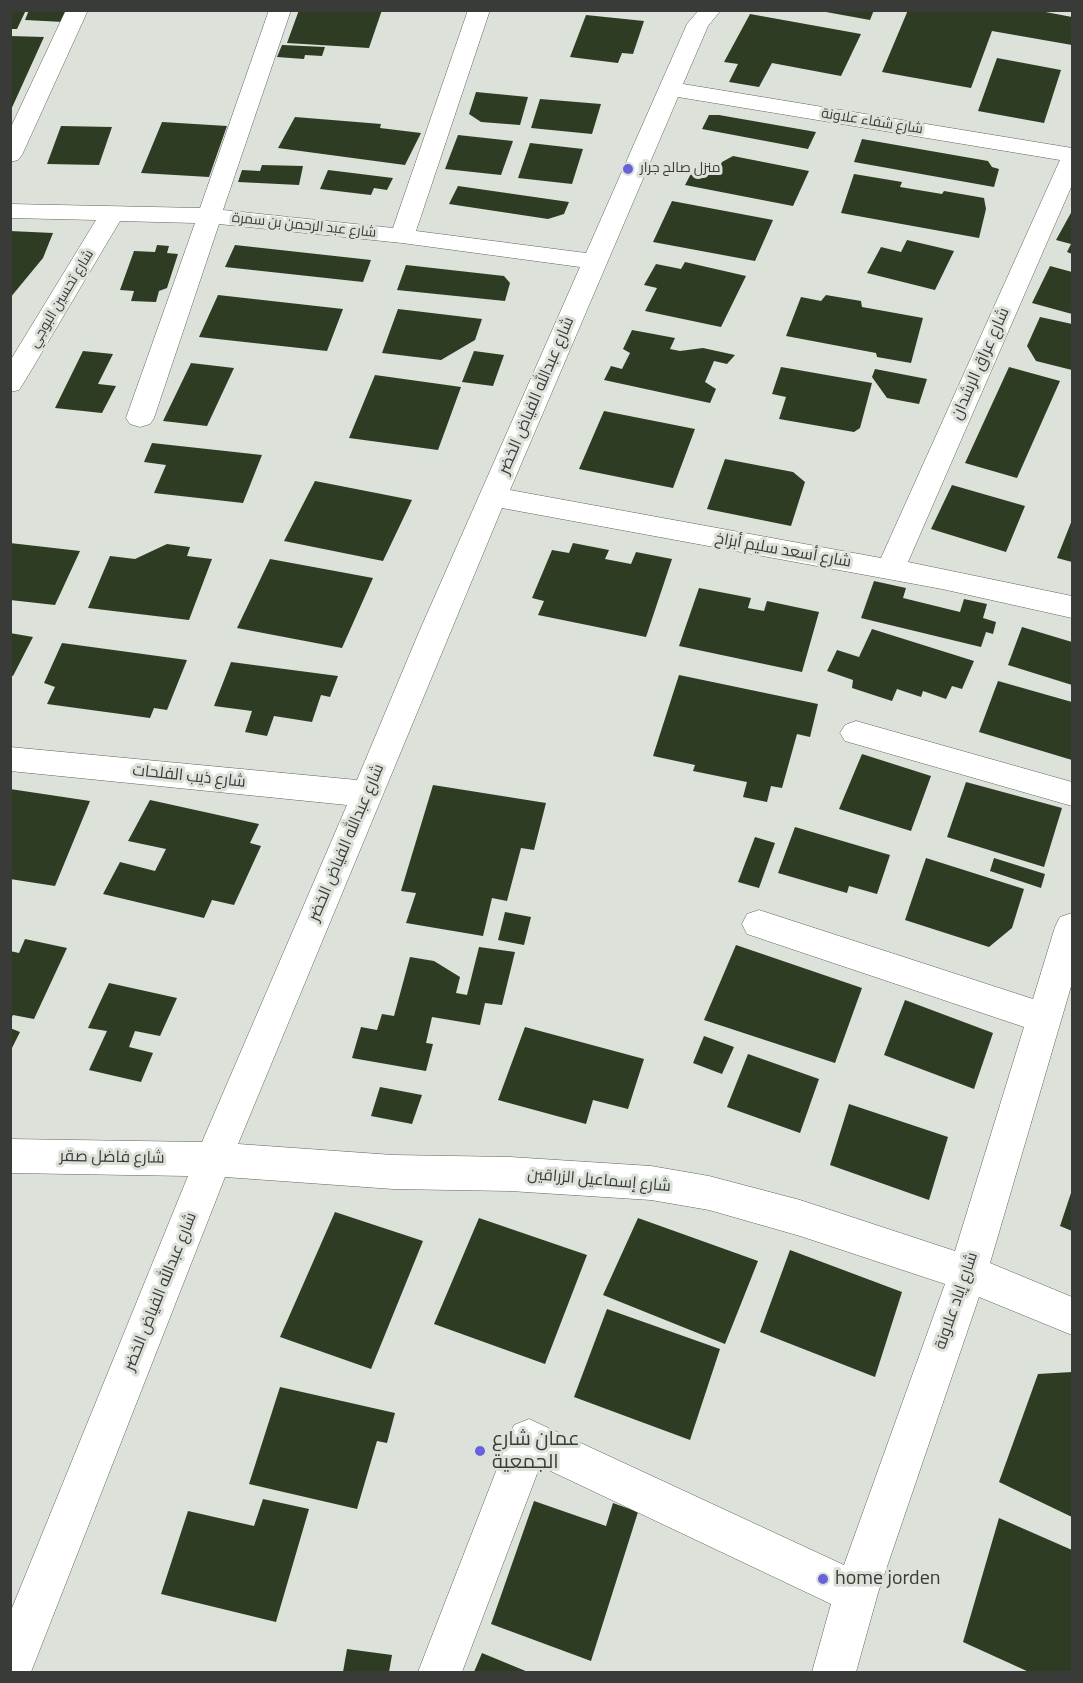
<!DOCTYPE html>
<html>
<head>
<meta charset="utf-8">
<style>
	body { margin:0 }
	#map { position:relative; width:1083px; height:1683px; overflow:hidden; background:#dce1d9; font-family:"Titillium Web",sans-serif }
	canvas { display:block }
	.frame { position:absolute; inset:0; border:12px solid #393b38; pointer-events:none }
</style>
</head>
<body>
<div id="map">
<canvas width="1083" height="1683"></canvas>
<div class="frame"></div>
</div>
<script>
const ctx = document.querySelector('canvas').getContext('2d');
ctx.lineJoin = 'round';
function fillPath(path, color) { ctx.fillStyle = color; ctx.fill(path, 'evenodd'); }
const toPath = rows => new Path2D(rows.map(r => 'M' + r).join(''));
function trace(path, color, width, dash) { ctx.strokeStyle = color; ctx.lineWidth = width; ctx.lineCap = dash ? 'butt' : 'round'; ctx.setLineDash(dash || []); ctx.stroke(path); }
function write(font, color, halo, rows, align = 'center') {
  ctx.font = font + ' "Titillium Web",Cairo,sans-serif'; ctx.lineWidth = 6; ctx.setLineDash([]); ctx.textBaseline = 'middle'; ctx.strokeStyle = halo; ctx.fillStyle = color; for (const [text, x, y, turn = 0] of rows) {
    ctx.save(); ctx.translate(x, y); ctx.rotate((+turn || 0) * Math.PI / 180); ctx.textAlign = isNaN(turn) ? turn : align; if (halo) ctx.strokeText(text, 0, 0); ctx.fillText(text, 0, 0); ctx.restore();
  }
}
fillPath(toPath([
	[10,10,26,10,17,29,10,29],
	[29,10,69,10,64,22,25,20],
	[299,10,382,10,369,48,287,43],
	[815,10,874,10,870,20],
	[908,10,1035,10,1072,17,1072,45,992,31,971,88,882,72],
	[750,14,861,34,841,76,772,63,759,87,729,82,738,64,724,62],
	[586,15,644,21,633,54,622,53,618,63,570,57],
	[10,36,44,37,10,112],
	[282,45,325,47,322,56,305,55,304,59,277,57],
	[997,58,1061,70,1044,123,978,111],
	[476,92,528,97,520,125,481,122,469,114],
	[540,99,601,104,592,134,531,128],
	[709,115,719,115,816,132,808,149,702,129],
	[295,117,381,124,380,128,421,133,405,165,278,148],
	[162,122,227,126,209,177,141,173],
	[61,126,112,127,99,165,47,164],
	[458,135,513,141,501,175,445,169],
	[862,139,988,161,992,167,999,169,994,187,854,162],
	[530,143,583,149,572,184,518,178],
	[733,156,809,171,793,206,685,185,693,170,716,175,722,162],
	[262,165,303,166,299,185,238,182,242,170,260,171],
	[328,170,393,178,387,190,374,188,371,195,320,189],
	[854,174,902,182,900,187,942,194,944,191,984,198,986,209,979,238,841,213],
	[458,186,569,202,564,214,548,219,449,204],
	[672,201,773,220,755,261,653,242],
	[1072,211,1072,254,1067,252,1071,244,1056,240],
	[10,231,53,233,43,258,10,298],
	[907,240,954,251,935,290,867,273,881,247,901,252],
	[157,245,169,246,167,253,178,254,167,288,159,291,156,302,131,301,134,291,120,290,134,251,155,252],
	[235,245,371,260,363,282,225,267],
	[685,262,746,276,721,327,645,311,657,288,644,285,656,264,681,269],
	[406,265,504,276,510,283,505,301,397,290],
	[1050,266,1072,272,1072,314,1032,303],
	[218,295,343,309,327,351,199,337],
	[826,295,861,301,862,307,923,318,911,363,877,357,876,353,786,336,801,297,821,301],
	[398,309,482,319,475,340,441,360,382,353],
	[1040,317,1072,324,1072,370,1036,361,1027,346],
	[632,330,675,338,670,349,680,351,703,348,735,355,727,364,714,361,705,382,716,389,710,403,604,380,611,366,622,369,630,353,623,349],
	[83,351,113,354,98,384,116,386,102,413,55,408],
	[474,351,504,355,493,386,462,382],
	[191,363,234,368,207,426,163,421],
	[781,367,872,383,860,428,854,432,779,419,786,397,772,394],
	[1009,367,1060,381,1017,478,965,463],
	[875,369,927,379,919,404,887,398,872,377],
	[375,375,461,387,438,450,349,438],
	[604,411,695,429,673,488,579,469],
	[152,443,262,455,243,503,154,493,166,465,144,462],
	[725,459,793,472,805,482,791,526,707,509],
	[315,481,412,500,383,561,284,541],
	[952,485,1025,506,1006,552,931,529],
	[1072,520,1072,562,1057,558],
	[10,543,80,551,55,605,10,600],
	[573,543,609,550,605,559,631,564,636,552,672,559,646,637,538,615,544,601,532,598,552,550,569,553],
	[167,544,190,547,187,556,212,559,189,620,88,608,110,556,135,559],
	[270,559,373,578,342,648,237,628],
	[874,581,906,588,903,598,960,612,964,599,987,604,983,618,996,622,993,634,986,632,981,647,861,618],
	[699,588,751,598,748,608,764,611,767,601,819,612,802,672,679,646],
	[1022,627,1072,642,1072,685,1008,665],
	[872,629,974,661,962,689,952,686,946,699,923,691,921,697,897,689,892,701,852,688,853,680,827,671,837,650,859,657],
	[10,633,33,637,13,676,10,675],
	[62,643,187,660,167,710,154,708,150,718,47,704,55,687,44,683],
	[231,662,338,676,330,697,321,695,312,722,274,716,267,736,245,732,252,711,214,706],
	[679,675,818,704,810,737,797,734,782,788,771,786,767,802,743,797,747,782,693,771,695,765,653,756],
	[998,681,1072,702,1072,760,979,732],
	[862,754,931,776,911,831,839,809],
	[966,782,1062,808,1044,867,947,837],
	[433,785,546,803,534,850,521,848,507,901,492,898,483,936,406,923,416,893,401,891],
	[10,789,90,801,55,886,10,879],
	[150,800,259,824,250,843,261,846,234,905,212,900,204,918,103,894,120,862,155,871,166,849,128,841],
	[795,827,890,855,877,894,849,886,847,893,778,873],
	[755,837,775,843,759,888,738,882],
	[926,858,1024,889,1012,928,989,947,905,920],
	[994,858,1045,874,1041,888,990,871],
	[505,912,531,917,524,945,498,940],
	[25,939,67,948,34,1019,13,1015,10,1021,10,951,19,953],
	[736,945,862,988,835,1063,704,1020],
	[479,947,515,952,502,1005,485,1003,480,1025,432,1017,426,1043,433,1044,426,1071,352,1058,361,1027,377,1030,382,1014,394,1016,410,957,434,961,460,977,456,993,467,995],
	[109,983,177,998,160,1036,135,1031,129,1047,153,1053,141,1082,89,1070,107,1031,88,1028],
	[905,1000,993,1033,974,1089,884,1055],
	[525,1027,644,1059,628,1109,593,1100,586,1124,498,1100],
	[10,1028,20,1032,10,1052],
	[704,1036,734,1047,722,1074,693,1063],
	[748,1054,819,1079,800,1133,727,1107],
	[380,1087,422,1095,412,1124,371,1116],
	[849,1104,948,1137,929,1200,830,1165],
	[1072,1190,1072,1231,1060,1226],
	[335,1212,423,1241,371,1369,280,1337],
	[479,1218,587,1255,545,1364,434,1324],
	[638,1218,758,1261,725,1344,603,1295],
	[790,1250,902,1292,875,1377,760,1332],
	[607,1309,720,1349,690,1440,574,1397],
	[1072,1372,1072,1517,999,1482,1038,1374],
	[280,1387,395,1413,387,1443,377,1441,357,1509,249,1484],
	[263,1499,309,1509,276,1622,161,1594,188,1511,254,1526],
	[534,1501,606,1526,613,1503,638,1512,591,1661,491,1624],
	[999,1518,1072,1550,1072,1672,1029,1672,963,1642],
	[347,1649,392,1655,389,1672,343,1672],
	[482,1653,528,1672,474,1672]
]), '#2f3c24');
const minor = toPath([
	[66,10,88,10,22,155,18,160,10,162,10,129,66,10],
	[269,10,291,10,223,210,393,228,468,10,490,10,416,231,586,253,687,24,699,10,721,10,708,26,683,84,1072,148,1072,185,908,562,1072,596,1072,618,942,589,502,508,238,1144,393,1155,510,1157,651,1166,709,1176,800,1200,955,1251,1024,1027,747,934,742,924,747,914,759,910,1033,999,1055,927,1060,917,1072,913,1072,983,990,1263,1072,1297,1072,1335,979,1297,878,1593,856,1672,812,1672,831,1604,540,1466,462,1672,418,1672,514,1425,529,1419,844,1565,945,1284,800,1236,709,1210,651,1200,510,1191,393,1189,225,1177,31,1672,10,1672,10,1613,188,1176,10,1173,10,1139,202,1142,347,805,10,771,10,747,357,780,419,632,580,267,402,243,219,224,154,418,150,424,140,427,130,424,126,418,195,223,120,221,23,384,19,390,10,392,10,361,96,220,10,218,10,204,200,208,269,10],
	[678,97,1060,160,881,558,510,490,678,97],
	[856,721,1072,782,1072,806,845,741,840,733,845,725,856,721]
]);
trace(minor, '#60635d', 1);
fillPath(minor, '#fff');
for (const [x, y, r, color] of [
	[628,169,6,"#6961da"],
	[480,1451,6,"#6961da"],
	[823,1579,6,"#6961da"]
]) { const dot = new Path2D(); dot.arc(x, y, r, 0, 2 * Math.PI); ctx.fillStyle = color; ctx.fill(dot); trace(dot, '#dce1d9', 2); }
write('14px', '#393b38', '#dce1d9', [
	["شارع شفاء علاونة",872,122,9],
	["شارع عبد الرحمن بن سمرة",304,226,6],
	["شارع تحسين البوجي",62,299,-59]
]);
write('14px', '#393b38', '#dce1d9', [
	["منزل صالح جرار",640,169]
], 'left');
write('16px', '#393b38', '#dce1d9', [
	["شارع عراق الرشدان",981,364,-66],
	["شارع عبدالله الفياض الخضر",537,396,-67],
	["شارع أسعد سليم أبزاخ",783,551,10],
	["شارع ذيب الفلحات",189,777,6],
	["شارع عبدالله الفياض الخضر",347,843,-67],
	["شارع فاضل صقر",112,1158,1],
	["شارع إسماعيل الزراقين",599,1181,5],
	["شارع عبدالله الفياض الخضر",161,1292,-68],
	["شارع إياد علاونة",957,1301,-71]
]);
write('20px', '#393b38', '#dce1d9', [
	["عمان شارع",492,1440],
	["الجمعية",492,1463],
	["home jorden",835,1579]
], 'left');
</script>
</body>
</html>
